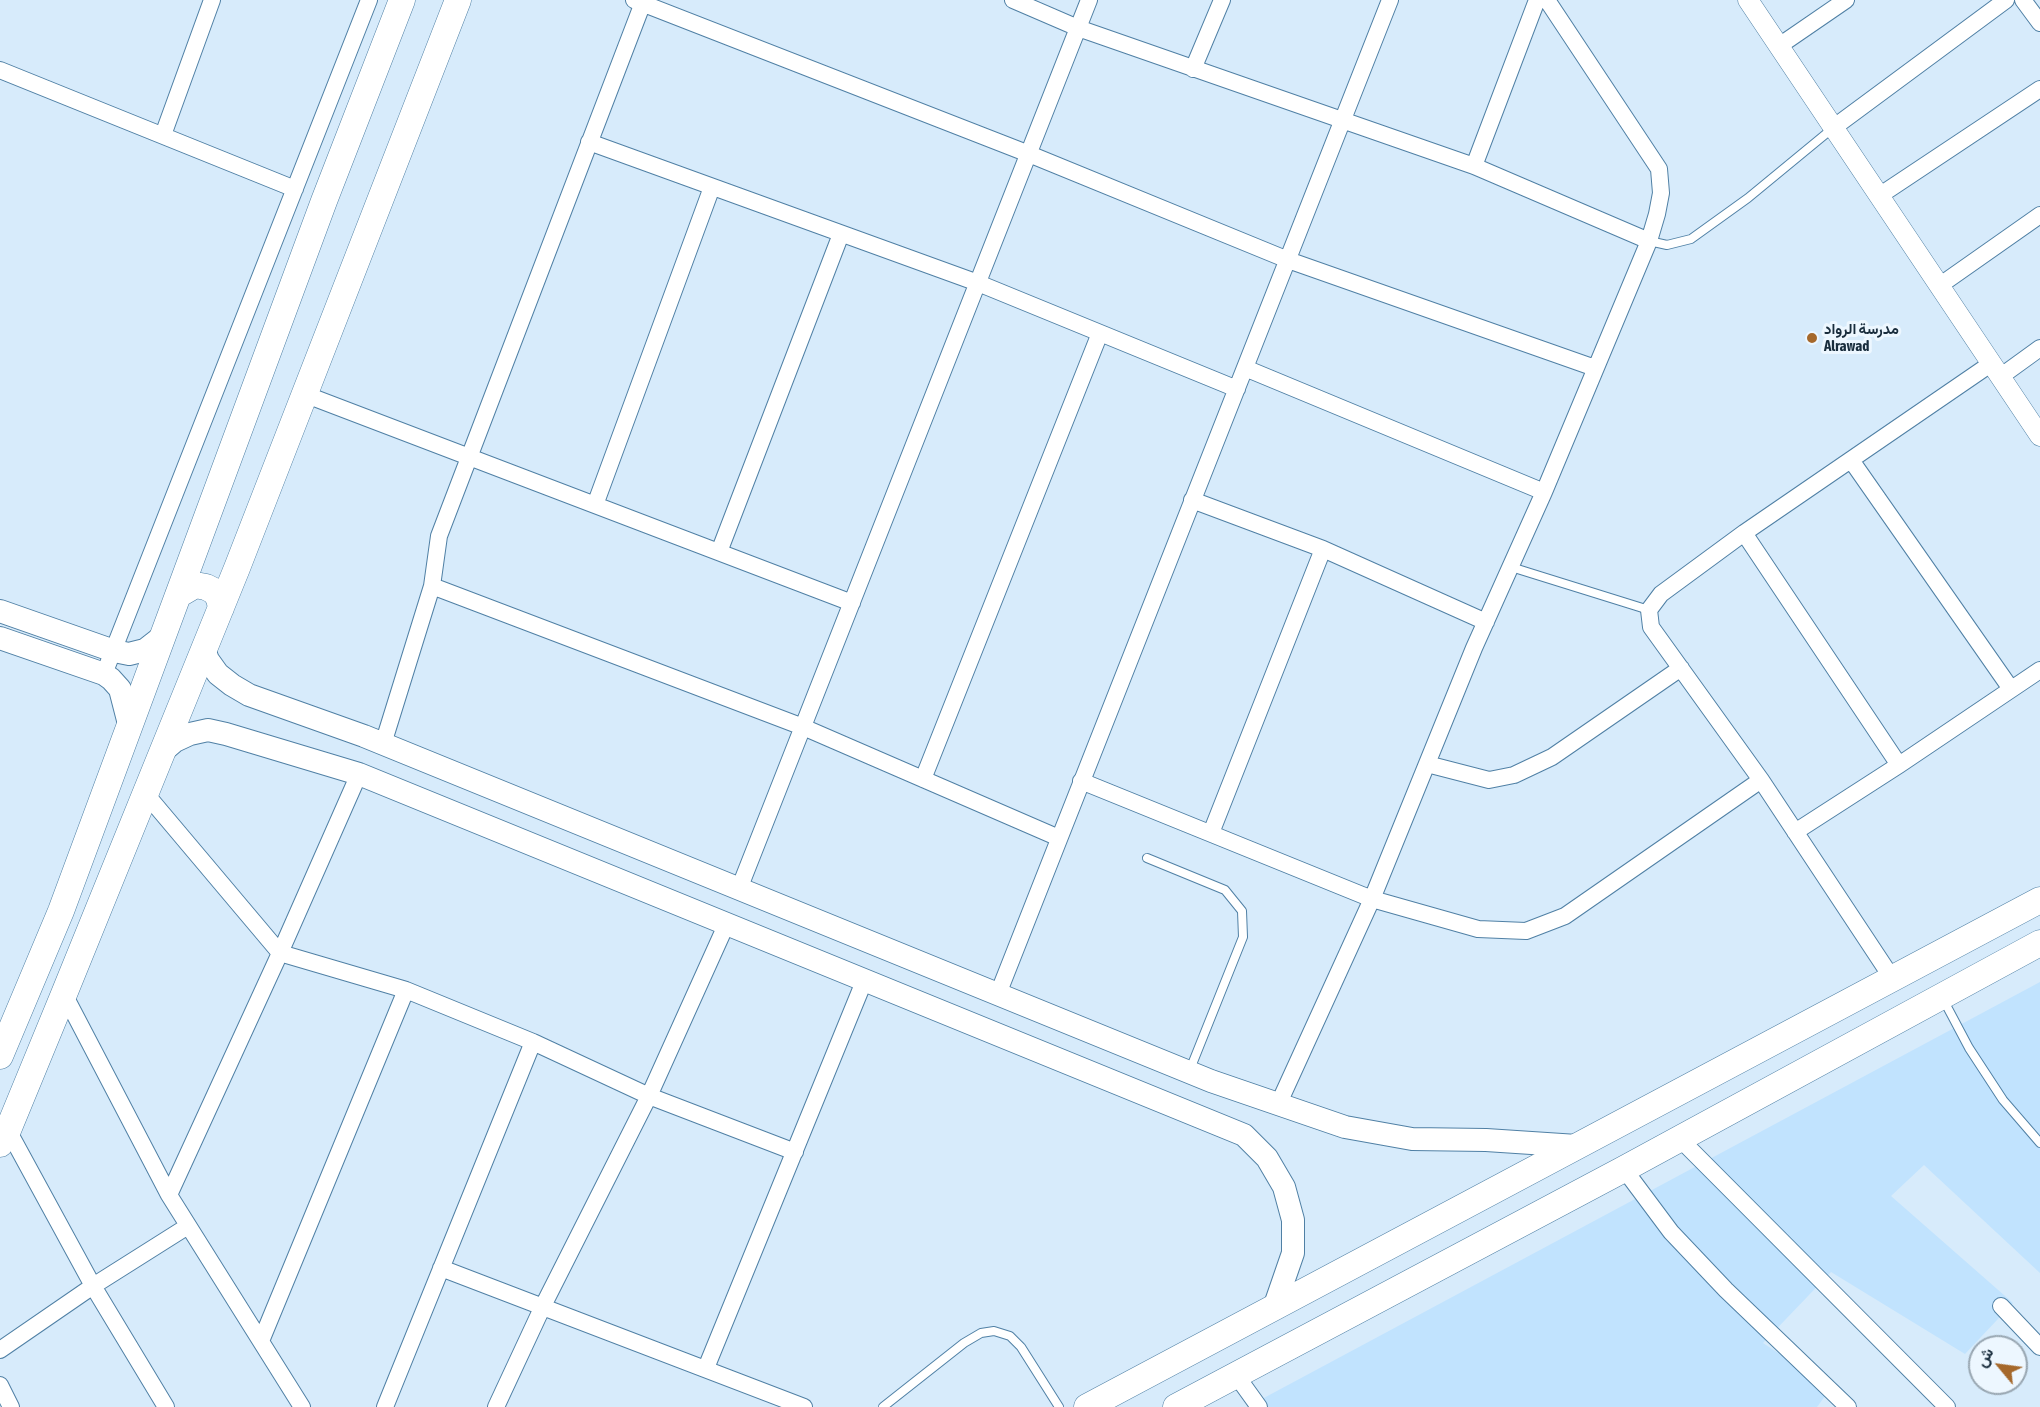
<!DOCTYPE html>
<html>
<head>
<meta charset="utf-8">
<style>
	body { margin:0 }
	#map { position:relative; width:2040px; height:1407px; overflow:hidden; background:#d7ebfb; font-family:"Asap Condensed",Vazirmatn,sans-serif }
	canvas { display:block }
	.north { position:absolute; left:1968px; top:1335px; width:60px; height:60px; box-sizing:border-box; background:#edf7ff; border:2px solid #98a6b1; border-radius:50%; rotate:299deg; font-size:16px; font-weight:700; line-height:24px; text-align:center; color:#192d3d }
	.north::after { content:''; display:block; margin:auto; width:21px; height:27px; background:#a5682b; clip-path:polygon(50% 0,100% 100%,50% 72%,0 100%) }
</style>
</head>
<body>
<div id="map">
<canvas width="2040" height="1407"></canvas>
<div class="north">ش</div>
</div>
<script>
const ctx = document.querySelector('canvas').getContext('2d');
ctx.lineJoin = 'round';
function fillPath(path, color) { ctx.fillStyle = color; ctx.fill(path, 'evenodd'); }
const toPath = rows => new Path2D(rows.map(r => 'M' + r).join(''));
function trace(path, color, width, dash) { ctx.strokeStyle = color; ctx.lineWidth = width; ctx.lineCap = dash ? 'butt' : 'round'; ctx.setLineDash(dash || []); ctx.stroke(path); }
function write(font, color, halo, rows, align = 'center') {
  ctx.font = font + ' "Asap Condensed",Vazirmatn,sans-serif'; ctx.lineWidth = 6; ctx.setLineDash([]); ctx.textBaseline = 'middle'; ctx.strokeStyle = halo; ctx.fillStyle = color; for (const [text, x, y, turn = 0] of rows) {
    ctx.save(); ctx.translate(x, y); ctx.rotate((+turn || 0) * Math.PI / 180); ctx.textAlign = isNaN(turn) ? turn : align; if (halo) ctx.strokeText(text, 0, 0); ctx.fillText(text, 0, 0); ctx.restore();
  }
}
fillPath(toPath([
	[2040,982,2040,1273,1924,1165,1891,1196,2013,1303,1965,1354,1831,1272,1763,1343,1831,1388,1817,1407,1247,1407]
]), '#c1e3fe');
const service = toPath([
	[1649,241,1667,245,1691,239,1748,198,1833,128],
	[1511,567,1649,610],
	[1147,858,1225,890,1242,911,1243,937,1189,1072],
	[1943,999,1969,1048,2003,1100,2040,1143],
	[883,1407,964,1343,981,1333,994,1331,1010,1336,1021,1347,1059,1407]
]);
const minor = toPath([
	[634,0,1029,154,1288,260,1595,368],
	[1013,0,1078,28,1474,166,1649,241],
	[2023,0,2040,23],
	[1779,46,1846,0],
	[1193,69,1222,0],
	[0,70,295,189],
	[1833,128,2006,0],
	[163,135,212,0],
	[589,142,978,283,1237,389],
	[1474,166,1537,0],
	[1879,196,2040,89],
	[1939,286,2040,215],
	[1245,368,1544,492],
	[2000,377,2040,348],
	[304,394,852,603],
	[1851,460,2011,689],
	[1192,500,1323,549,1486,622],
	[595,505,712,187],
	[1744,533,1899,765],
	[719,552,841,234],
	[432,586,803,727,1059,838],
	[104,674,369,0],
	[383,744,432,586,439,536,644,0],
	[1427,764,1489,780,1514,775,1552,757,1681,668],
	[923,779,1100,333],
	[1081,781,1372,899,1478,929,1526,931,1565,916,1761,780],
	[146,794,280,953,406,990,533,1042,649,1096,795,1152],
	[1795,832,1899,765,2040,670],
	[1211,833,1323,549],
	[739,889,1089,0],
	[1892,978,1761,780,1651,627,1649,610,1661,594,1744,533,1992,363],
	[64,994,169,1195,302,1407],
	[998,994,1390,0],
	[1278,1105,1372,899,1474,648,1544,492,1649,241,1657,214,1661,193,1659,169,1547,0],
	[8,1130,93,1286,166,1407],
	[1679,1138,1947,1407],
	[1624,1169,1671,1232,1726,1290,1848,1407],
	[169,1195,280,953,359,774],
	[441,1268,804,1407],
	[2001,1306,2040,1347],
	[261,1341,406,990],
	[0,1350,93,1286,188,1226],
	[706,1368,865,979],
	[1236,1375,1259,1407],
	[0,1385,11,1407],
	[385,1407,533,1042],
	[496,1407,543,1306,649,1096,727,923]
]);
const tertiary = toPath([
	[1748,0,2040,436]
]);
const secondary = toPath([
	[0,611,114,651,129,654,145,650,163,636],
	[0,638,104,674,111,679,120,689,129,724],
	[204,649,208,660,218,674,232,685,249,695,364,736,1211,1081,1345,1127,1412,1139,1486,1140,1577,1146],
	[161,753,175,741,190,734,208,730,226,734,359,774,1244,1135,1267,1158,1284,1187,1293,1220,1293,1253,1274,1308]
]);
const primary = toPath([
	[178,595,195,585,206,587,214,591,219,598,221,608],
	[0,1056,61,911,324,201,402,0],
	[0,1144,8,1130,64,994,237,568,458,0],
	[1087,1407,2040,900],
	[1176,1407,1624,1169,2040,943]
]);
trace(service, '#5080a5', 10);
trace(minor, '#5080a5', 18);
trace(tertiary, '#5080a5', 21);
trace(secondary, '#5080a5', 24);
trace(primary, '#5080a5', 27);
trace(service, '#fff', 8);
trace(minor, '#fff', 16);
trace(tertiary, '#fff', 20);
trace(secondary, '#fff', 22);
trace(primary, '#fff', 26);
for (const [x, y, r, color] of [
	[1812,338,6,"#a5682b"]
]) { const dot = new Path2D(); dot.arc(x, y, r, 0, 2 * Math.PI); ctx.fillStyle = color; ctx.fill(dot); trace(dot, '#edf7ff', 2); }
write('bold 15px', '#192d3d', '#edf7ff', [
	["مدرسة الرواد",1824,329],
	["Alrawad",1824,346]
], 'left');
</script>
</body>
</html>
